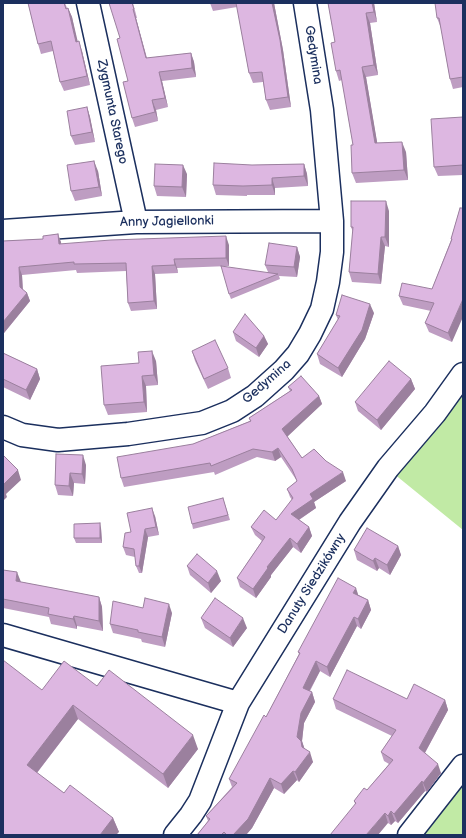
<!DOCTYPE html>
<html>
<head>
<meta charset="utf-8">
<style>
	body { margin:0 }
	#map { position:relative; width:466px; height:838px; overflow:hidden; background:#fff; font-family:"Balsamiq Sans",sans-serif }
	canvas { display:block }
	.frame { position:absolute; inset:0; border:4px solid #1b2f5e; pointer-events:none }
</style>
</head>
<body>
<div id="map">
<canvas width="466" height="838"></canvas>
<div class="frame"></div>
</div>
<script>
const ctx = document.querySelector('canvas').getContext('2d');
ctx.lineJoin = 'round';
function fillPath(path, color) { ctx.fillStyle = color; ctx.fill(path, 'evenodd'); }
const toPath = rows => new Path2D(rows.map(r => 'M' + r).join(''));
function trace(path, color, width, dash) { ctx.strokeStyle = color; ctx.lineWidth = width; ctx.lineCap = dash ? 'butt' : 'round'; ctx.setLineDash(dash || []); ctx.stroke(path); }
function write(font, color, halo, rows, align = 'center') {
  ctx.font = font + ' "Balsamiq Sans",sans-serif'; ctx.lineWidth = 3; ctx.setLineDash([]); ctx.textBaseline = 'middle'; ctx.strokeStyle = halo; ctx.fillStyle = color; for (const [text, x, y, turn = 0] of rows) {
    ctx.save(); ctx.translate(x, y); ctx.rotate((+turn || 0) * Math.PI / 180); ctx.textAlign = isNaN(turn) ? turn : align; if (halo) ctx.strokeText(text, 0, 0); ctx.fillText(text, 0, 0); ctx.restore();
  }
}
fillPath(toPath([
	[463,374,463,530,388,469],
	[463,769,463,835,410,835]
]), '#c1eaa5');
const minor = toPath([
	[88,3,136,222],
	[3,231,136,222,332,221],
	[3,427,22,435,58,440,128,434,202,423,232,411,255,396,284,370,298,354,310,334,322,309,328,282,332,252,332,221,322,110,305,3],
	[3,635,238,703],
	[175,835,191,815,200,801,238,703,350,522,388,468,435,413,463,374],
	[409,835,463,766]
]);
trace(minor, '#1b2f5e', 25);
trace(minor, '#fff', 22);
fillPath(toPath([
	[28,3,65,3,67,8,68,8,72,17,77,42,82,51,90,85,64,91,60,82,53,51,41,54,38,44],
	[133,3,137,18,136,18,147,58,191,53,194,62,196,77,162,81,168,107,156,110,158,121,135,127,132,118,128,81,120,38],
	[210,3,274,3,283,50,291,107,270,110,266,100,263,82,253,83,249,73,237,7,213,11],
	[328,3,374,3,377,22,370,23,378,75,366,77,377,143,406,152,408,180,356,183,352,173,353,145,342,80,339,81,336,71,335,42],
	[463,3,463,87,453,89,450,79,441,28,437,18],
	[87,107,90,117,95,142,75,145,71,136],
	[463,117,463,175,438,176,434,167],
	[304,164,307,174,308,186,275,188,275,195,247,195,247,196,216,195,213,185,252,165],
	[98,171,102,196,75,201,71,191],
	[187,174,186,197,157,196,154,186],
	[460,208,452,342,429,332,425,323,431,311,403,305,399,296,432,289,451,240,451,239],
	[389,211,389,247,385,246,381,284,352,282,349,272,353,232,351,227],
	[58,234,61,244,229,245,229,266,177,268,178,273,155,274,157,309,131,311,128,303,126,271,77,273,76,270,22,275,23,290,27,293,30,301,4,333,3,329,3,241,43,239],
	[297,247,300,257,297,277,279,276,280,279,231,299,229,294,268,272,265,265],
	[374,313,365,339,342,377,320,364,317,354,338,320,336,315],
	[233,332,264,336,268,344,259,357,236,341],
	[192,351,228,368,231,378,208,389,195,361],
	[3,353,37,369,40,379,30,400,3,387],
	[156,361,158,385,146,386,147,412,108,415,104,405,139,363],
	[411,379,415,389,381,430,358,411,355,402],
	[288,387,319,396,322,404,287,436,302,458,346,481,314,502,316,508,299,520,309,527,312,536,301,553,293,547,271,575,271,577,256,598,240,587,237,578,262,541,255,535,251,527,276,520,292,500,290,497,287,489,297,481,281,457,275,461,257,457,215,475,214,472,124,487,121,478,193,444,250,421,249,418,290,391],
	[56,454,86,465,85,484,74,483,73,496,58,495,55,485],
	[223,498,230,520,193,529,192,524],
	[155,516,159,535,148,537,142,573,139,573,136,566,135,557,126,555,123,547,131,532],
	[101,528,102,543,76,543,74,538],
	[398,546,401,555,390,575,379,568,377,571,357,560,354,550],
	[187,566,221,581,211,593,190,575],
	[3,570,21,582,99,597,102,607,103,631,77,626,77,629,51,624,49,617,3,608],
	[359,595,368,600,371,610,361,629,357,626,330,677,320,671,310,691,312,692,315,702,304,723,302,741,304,748,313,762,299,782,297,780,284,794,274,788,252,828,246,835,197,835,208,821,206,816,232,787,229,779,266,717,299,654,298,652],
	[143,608,172,613,165,647,142,642,141,639,113,633,110,624],
	[201,618,247,628,233,647,205,628],
	[97,686,198,749,168,788,78,719,37,773,64,793,113,818,119,832,3,835,42,690],
	[333,699,407,699,445,700,448,710,425,753,441,773,427,792,425,791,398,823,395,821,391,825,388,823,355,804,354,801,367,790,389,764,384,761,381,752,392,736,336,709]
]), '#be9dc2');
fillPath(toPath([
	[272,3,274,3,283,50,291,107,288,97],
	[372,3,374,3,377,22,374,12],
	[68,8,72,17,80,51,76,42],
	[133,9,136,18,149,67,146,58],
	[366,13,370,23,378,75,374,65],
	[79,41,82,51,90,85,87,76],
	[191,53,194,62,196,77,192,68],
	[362,67,366,77,379,153,375,143],
	[159,72,162,81,168,107,165,98],
	[152,100,156,110,158,121,155,112],
	[87,107,90,117,95,142,92,132],
	[402,142,406,152,408,180,404,170],
	[94,161,98,171,102,196,99,187],
	[304,164,307,174,308,186,304,176],
	[183,165,187,174,186,197,182,187],
	[272,178,275,188,275,195,272,185],
	[386,201,389,211,389,247,385,237],
	[58,234,61,242,62,252,59,244],
	[226,236,229,245,229,266,226,258],
	[381,237,385,246,381,284,378,274],
	[297,247,300,257,297,277,294,267],
	[174,259,177,268,178,273,175,265],
	[152,266,155,274,157,309,154,301],
	[19,267,22,275,23,296,20,287],
	[27,293,30,301,4,333,3,329,3,322],
	[463,299,463,317,452,342,448,333],
	[370,304,374,313,365,339,342,377,338,368],
	[264,336,268,344,259,357,256,348],
	[152,351,156,361,158,385,154,375],
	[37,369,40,379,30,400,26,390],
	[142,376,146,386,147,412,144,402],
	[411,379,415,389,381,430,377,420],
	[319,396,322,404,286,438,282,429],
	[278,448,281,457,275,461,272,452],
	[83,455,86,465,85,484,82,474],
	[18,470,21,480,6,494,7,497,3,501,3,485],
	[343,472,346,481,314,502,316,508,294,523,291,514,310,494],
	[70,473,74,483,73,496,69,486],
	[152,508,155,516,159,535,156,527],
	[100,523,101,528,102,543,100,538],
	[309,527,312,536,301,553,297,544],
	[145,529,148,537,142,573,139,566],
	[290,538,293,547,271,575,271,577,256,598,253,589,267,567],
	[398,546,401,555,390,575,387,565],
	[375,558,379,568,377,571,373,561],
	[217,571,221,581,211,593,208,583],
	[17,572,21,582,16,581],
	[356,588,359,597,353,593],
	[99,597,102,607,103,631,99,621],
	[368,600,371,610,361,629,358,619],
	[169,604,172,613,165,647,162,637],
	[74,616,77,626,77,629,73,619],
	[354,617,357,626,330,677,327,667],
	[243,618,247,628,233,647,230,638],
	[316,661,320,671,306,697,303,688],
	[312,692,315,702,304,723,302,741,305,750,301,747,297,737,301,713],
	[445,700,448,710,422,758,419,748],
	[73,705,78,719,32,779,27,765],
	[193,735,198,749,168,788,163,774],
	[310,752,313,762,299,782,295,772],
	[438,764,441,773,427,792,423,783],
	[293,771,297,780,284,794,281,784],
	[270,778,274,788,252,828,246,835,233,835],
	[422,781,425,791,398,823,394,814],
	[391,811,395,821,391,825,388,816],
	[385,813,388,823,378,835,366,835],
	[113,818,119,832,116,835,100,835]
]), '#9b809e');
const building = toPath([
	[28,3,64,3,66,9,68,8,76,42,79,41,87,76,60,82,51,41,38,44,28,3],
	[109,3,132,3,134,9,133,9,146,58,191,53,192,68,159,72,165,98,152,100,155,112,132,118,123,82,128,81,117,39,120,38,109,3],
	[236,3,272,3,280,40,288,97,266,100,262,72,249,73,236,3],
	[328,3,372,3,374,12,366,13,374,65,362,67,375,143,402,142,404,170,352,173,351,145,353,145,340,70,336,71,331,43,335,42,328,3],
	[435,3,463,3,463,77,450,79,439,18,437,18,435,3],
	[87,107,92,132,71,136,67,111,87,107],
	[463,117,463,165,434,167,431,119,463,117],
	[94,161,99,187,71,191,67,165,94,161],
	[214,163,252,165,304,164,304,176,272,178,272,185,243,186,213,185,214,163],
	[155,164,183,165,182,187,154,186,155,164],
	[351,201,386,201,385,237,381,237,378,274,349,272,353,227,351,227,351,201],
	[460,208,463,208,463,299,448,333,425,323,434,303,399,296,402,283,432,289,452,239,451,239,460,208],
	[58,234,59,244,111,240,226,236,226,258,174,259,175,265,152,266,154,301,128,303,126,263,74,264,74,262,19,267,20,287,27,293,3,322,3,241,43,239,43,236,58,234],
	[269,243,297,247,294,267,265,265,269,243],
	[221,266,278,274,229,294,221,266],
	[342,295,370,304,362,330,338,368,317,354,340,316,336,315,342,295],
	[245,314,264,336,256,348,233,332,245,314],
	[215,340,228,368,204,379,192,351,215,340],
	[152,351,154,375,142,376,144,402,104,405,101,366,139,363,138,352,152,351],
	[3,353,37,369,26,390,3,379,3,353],
	[389,361,411,379,377,420,355,402,389,361],
	[301,376,319,396,282,429,302,458,314,449,326,461,343,472,310,494,313,499,291,514,309,527,297,544,290,538,267,567,268,568,253,589,237,578,265,537,251,527,264,510,276,520,293,498,287,489,297,481,292,469,278,448,272,452,253,449,211,466,210,463,121,478,117,457,193,444,251,421,249,418,292,390,288,387,301,376],
	[56,454,83,455,82,474,70,473,69,486,55,485,56,454],
	[3,455,18,470,3,485,3,455],
	[223,498,228,515,192,524,188,507,223,498],
	[152,508,156,527,145,529,139,566,136,566,134,549,123,547,125,533,131,532,127,513,152,508],
	[100,523,100,538,74,538,74,524,100,523],
	[367,528,398,546,387,565,375,558,373,561,354,550,367,528],
	[197,554,217,571,208,583,187,566,197,554],
	[3,570,17,572,16,581,53,588,99,597,99,621,74,616,73,619,48,614,49,608,3,599,3,570],
	[338,578,356,588,353,593,368,600,358,619,354,617,327,667,316,661,303,688,312,692,301,713,297,737,301,741,302,747,310,752,295,772,293,771,281,784,270,778,248,819,233,835,227,835,224,832,221,835,197,835,210,819,206,816,237,783,229,779,264,715,266,717,300,653,298,652,338,578],
	[145,598,169,604,162,637,138,632,138,630,110,624,113,601,143,608,145,598],
	[215,598,243,618,230,638,201,618,215,598],
	[3,660,42,690,64,661,97,686,109,670,193,735,163,774,73,705,27,765,64,793,70,785,113,818,100,835,3,835,3,660],
	[347,670,407,699,414,684,445,700,419,748,438,764,423,783,422,781,394,814,391,811,388,816,385,813,366,835,330,835,356,803,354,801,364,788,367,790,393,760,381,752,396,730,333,699,347,670]
]);
fillPath(building, '#ddb7e1');
trace(building, '#9b809e', 1);
write('13px', '#1b2f5e', '#fff', [
	["Gedymina",313,55,81],
	["Zygmunta Starego",112,112,78],
	["Anny Jagiellonki",167,222,-1],
	["Gedymina",267,382,-41],
	["Danuty Siedzikówny",312,584,-58]
]);
</script>
</body>
</html>
